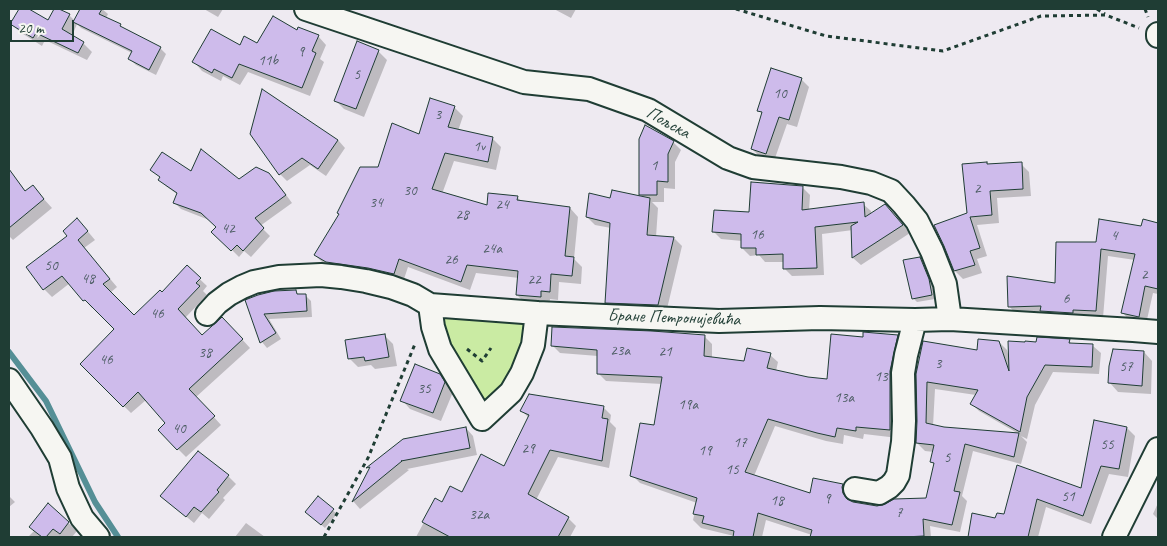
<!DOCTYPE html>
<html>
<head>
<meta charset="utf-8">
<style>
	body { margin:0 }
	#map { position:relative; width:1167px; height:546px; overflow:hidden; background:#eeeaf1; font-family:Caveat,sans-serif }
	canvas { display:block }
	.frame { position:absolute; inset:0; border:10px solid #1f3d34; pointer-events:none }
	.scale { position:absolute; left:10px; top:20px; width:64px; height:22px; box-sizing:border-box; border:2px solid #1f3d34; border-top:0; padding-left:6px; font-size:15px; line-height:18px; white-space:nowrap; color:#1f3d34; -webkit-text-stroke:4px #f6f6f2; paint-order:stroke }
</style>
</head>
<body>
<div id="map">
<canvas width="1167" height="546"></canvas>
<div class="frame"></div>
<div class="scale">20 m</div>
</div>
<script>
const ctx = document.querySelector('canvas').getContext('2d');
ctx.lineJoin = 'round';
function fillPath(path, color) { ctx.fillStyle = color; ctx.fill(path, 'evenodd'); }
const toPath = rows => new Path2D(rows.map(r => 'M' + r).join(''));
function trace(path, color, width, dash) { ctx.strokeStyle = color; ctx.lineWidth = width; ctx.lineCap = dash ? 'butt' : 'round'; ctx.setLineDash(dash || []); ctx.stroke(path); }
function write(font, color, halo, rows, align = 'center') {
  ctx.font = font + ' Caveat,sans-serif'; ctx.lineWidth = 5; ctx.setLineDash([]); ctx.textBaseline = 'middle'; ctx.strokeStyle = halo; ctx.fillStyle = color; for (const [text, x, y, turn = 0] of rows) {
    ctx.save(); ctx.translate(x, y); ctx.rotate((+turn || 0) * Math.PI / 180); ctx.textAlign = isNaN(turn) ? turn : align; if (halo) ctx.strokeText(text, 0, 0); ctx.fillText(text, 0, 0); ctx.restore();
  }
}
fillPath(toPath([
	[447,316,526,322,526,331,511,378,490,400,484,401,446,345,443,320]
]), '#caeba3');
fillPath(toPath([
	[21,9,27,9,49,22,55,9,69,15,75,21,81,9,102,9,108,14,106,18,120,25,125,30,160,48,166,54,156,75,136,65,130,59,132,53,81,28,77,24,72,36,83,43,92,52,87,60,45,40,42,46,20,32,11,24],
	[204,9,223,9,218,17],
	[554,9,576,9,571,18],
	[297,31,318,36,326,45,320,59,324,62,310,96,248,72,240,85,223,76,221,81,202,71,194,62,240,46,257,45],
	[378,51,387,60,364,117,344,109,336,101],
	[801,79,809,87,797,127,787,124,774,161,760,157,752,149,763,114,759,110],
	[454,107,463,116,458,131,492,138,501,147,496,170,454,161,442,194,488,206,517,197,522,202,570,208,578,217,574,259,582,267,581,284,559,282,558,300,550,299,549,306,526,304,517,295,519,278,476,273,470,290,408,267,403,282,336,271,324,264,315,255,379,168],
	[251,133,338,140,345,148,326,176,310,165,287,181,280,174],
	[673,142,681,150,675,162,675,189,664,188,664,202,652,202,658,208,656,237,674,238,682,246,666,313,615,311,607,302,611,228,595,225,587,217,611,199,644,198,640,194],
	[987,163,989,165,1021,164,1029,172,1031,196,997,198,999,223,977,225,987,256,977,259,982,273,963,279,955,271,945,246,968,214],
	[9,169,26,192,33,187,52,208,13,240,9,236],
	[151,170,192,173,239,181,268,174,276,181,292,203,260,226,270,236,251,257,244,251,239,257,213,231,217,227,209,220,181,209,174,202,177,194,167,187,160,180,161,178],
	[802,187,810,195,809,210,863,204,871,211,871,215,893,213,910,233,861,265,853,258,853,230,822,234,824,275,792,276,785,269,784,262,765,262,759,255,750,256,742,248,742,241,721,239,713,231],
	[1144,220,1158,225,1158,294,1153,293,1146,324,1130,321,1123,313,1135,260,1108,256,1103,318,1049,318,1044,313,1016,314,1009,306,1056,284,1097,243,1142,227],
	[85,228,95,240,84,248,117,287,110,293,134,317,162,294,187,267,207,286,203,291,207,295,185,318,202,336,230,326,250,348,196,397,221,425,186,457,159,430,167,423,146,400,131,413,81,364,116,329,94,306,92,308,70,283,52,297,44,289],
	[920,258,924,262,933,285,935,299,917,302,913,298],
	[296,292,299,295,305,295,311,301,312,317,269,319,281,339,267,348,262,342,246,301],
	[385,336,393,344,397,366,375,369,371,365,358,367,350,359],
	[897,336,905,344,898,438,864,434,863,439,844,435,843,444,826,441,775,426,754,476,810,494,842,486,850,493,850,502,877,507,927,500,935,465,932,462,934,452,925,451,917,443,917,374,978,351,999,342,1007,350,1009,358,1037,343,1069,341,1073,345,1093,346,1101,353,1099,374,1053,372,1035,405,1027,439,1021,436,1027,442,1021,464,973,451,962,496,967,501,960,532,930,526,931,537,811,537,812,535,766,520,762,537,734,537,734,536,701,528,693,520,697,503,640,483,632,475,655,426,662,384,606,381,598,373,598,356,560,353,552,345,705,337,712,344,712,358,745,363,770,355,778,362,776,371,828,381,864,338],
	[935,389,976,395,971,403,979,411,1019,434,944,429,933,426],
	[1144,352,1152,361,1151,394,1118,392,1110,383],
	[439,375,448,384,453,392,441,421,410,409,402,400],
	[603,407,611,415,610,422,616,428,609,468,558,457,536,500,568,518,576,526,570,537,416,537,436,500,443,504,462,493,504,467,529,418,522,411],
	[466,428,473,436,477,455,407,469,409,470,360,509,353,501,370,470,368,468,403,440],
	[1127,428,1135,436,1128,477,1109,474,1091,524,1046,507,1038,537,998,537,993,533,1005,516,1017,467,1082,489],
	[228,476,236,484,223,498,225,500,209,519,202,513,194,523,170,503],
	[9,496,15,502,9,507],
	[318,498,337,514,325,528,311,516],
	[1158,503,1158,519,1153,514],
	[49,505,77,531,72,537,28,537,34,531],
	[246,523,265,537,235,537]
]), '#0003');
trace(toPath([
	[9,352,46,401,95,502,118,537]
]), '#558f96', 6);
const building = toPath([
	[19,9,29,9,48,20,54,9,59,9,70,14,62,29,84,42,78,53,36,33,33,38,10,24,19,9],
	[80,9,102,9,99,14,121,24,120,26,161,47,149,70,128,59,132,51,73,22,80,9],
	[273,16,297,30,298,27,319,35,312,51,316,53,302,88,239,64,232,78,214,69,212,73,192,62,211,29,240,45,244,36,257,43,273,16],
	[357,41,379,50,356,109,334,101,357,41],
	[771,68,802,78,789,120,779,117,766,154,751,149,762,112,757,111,771,68],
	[262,89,338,140,318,169,302,158,279,175,250,134,262,89],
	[430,98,455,106,448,127,493,137,488,162,445,153,432,189,487,205,488,193,518,196,517,200,570,207,565,256,574,257,572,276,551,274,550,292,541,291,541,297,516,295,518,271,467,265,461,282,399,259,394,274,368,268,326,262,314,255,339,214,337,213,360,167,378,167,392,123,419,134,430,98],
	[645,125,674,141,668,154,668,182,657,181,657,195,639,195,639,139,645,125],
	[201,149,239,179,256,167,269,173,286,195,255,218,264,228,243,251,237,245,231,251,211,232,216,227,201,213,173,203,177,193,158,180,160,177,150,170,162,152,191,171,201,149],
	[987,162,987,164,1022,162,1023,189,990,191,992,215,970,217,980,248,970,251,975,265,954,271,944,246,934,225,967,213,962,164,987,162],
	[9,169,25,191,33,185,44,199,9,228,9,169],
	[751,182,803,186,802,210,864,202,865,217,885,204,903,225,852,258,851,226,858,222,815,227,817,268,783,269,783,254,756,255,756,248,741,248,741,234,712,232,714,210,749,212,751,182],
	[612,190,650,198,647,235,674,237,658,305,605,303,610,223,586,217,589,193,610,198,612,190],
	[77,218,88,231,78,240,110,279,103,284,134,315,160,290,162,292,187,265,201,278,196,283,200,286,178,309,202,335,222,317,243,339,189,389,215,416,177,450,158,430,165,423,138,392,123,407,80,364,114,329,85,300,83,301,62,276,43,290,26,267,67,236,63,231,77,218],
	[1099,219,1141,226,1143,219,1158,223,1158,289,1145,286,1139,317,1121,313,1135,254,1101,249,1096,311,1073,310,1073,313,1040,311,1041,306,1008,307,1007,276,1055,283,1056,242,1096,242,1099,219],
	[920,257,929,279,932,295,912,299,903,260,920,257],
	[296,290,297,294,306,294,307,311,264,314,276,333,260,343,245,300,258,295,274,291,296,290],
	[552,327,652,331,705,335,704,356,744,361,747,348,771,353,767,368,808,377,827,379,831,334,863,337,863,332,898,335,890,371,890,430,856,427,856,431,837,428,835,437,817,433,768,419,745,472,810,493,813,478,843,484,842,487,843,493,847,499,853,502,877,506,885,504,894,499,926,498,934,463,930,462,934,445,916,443,917,421,916,374,923,341,977,350,978,339,999,341,1009,371,1008,341,1025,342,1025,341,1036,342,1037,337,1070,339,1069,343,1093,344,1092,367,1045,365,1027,397,1020,432,970,404,978,390,927,382,926,423,944,427,1019,433,1014,457,965,444,954,491,960,492,952,525,923,519,924,536,904,537,810,537,812,530,758,513,753,537,733,537,734,531,702,523,704,516,693,514,697,498,630,476,640,423,654,425,662,377,597,374,597,350,551,346,552,327],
	[385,334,389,357,365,361,364,357,348,359,345,340,385,334],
	[1113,349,1144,351,1142,386,1108,383,1109,366,1113,349],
	[415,364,440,374,445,382,433,413,400,401,415,364],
	[529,394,604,406,602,418,608,419,602,461,550,450,528,494,569,517,558,537,450,537,422,522,435,498,442,502,450,486,462,492,481,454,504,466,529,415,520,411,529,394],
	[1094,420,1127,427,1119,469,1101,466,1083,516,1037,499,1028,537,968,537,972,513,995,518,997,513,1004,514,1017,465,1081,488,1094,420],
	[466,427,470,448,401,461,402,461,352,502,370,467,366,468,403,439,466,427],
	[198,451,229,475,217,490,219,492,201,512,194,507,186,517,160,496,198,451],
	[318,496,334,509,321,525,305,512,318,496],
	[48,503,69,522,60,534,53,529,46,537,42,537,29,527,48,503]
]);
fillPath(building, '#cebbeb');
trace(building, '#1f3d34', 1);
const minor = toPath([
	[306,9,524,82,589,89,648,110,728,158,753,167,841,177,871,183,891,191,904,205,917,221,932,251,945,284,950,319],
	[1158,34,1158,36],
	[430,305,433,327,440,349,482,419,511,392,522,373,533,345,537,313],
	[207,314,217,303,229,294,242,287,254,282,279,277,321,275,341,277,366,281,391,287,413,295,430,305,537,313,719,321,820,318,915,320,950,319,1133,330,1158,332],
	[9,380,42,428,60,458,68,488,82,518,98,537],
	[855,489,879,493,889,487,894,482,898,475,903,442,904,421,903,373,906,355,915,320],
	[1114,537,1158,449]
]);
trace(minor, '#1f3d34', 26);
trace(toPath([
	[736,9,826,36,943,51,1041,16,1106,15,1139,28],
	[1097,9,1105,14],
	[1145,9,1148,17],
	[467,349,482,361,491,348],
	[324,537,368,458,415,344]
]), '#1f3d34', 3, [4, 4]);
trace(minor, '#f6f6f2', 22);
write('15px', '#4b5c62', null, [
	["9",301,52],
	["11b",268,61],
	["5",357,75],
	["10",780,94],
	["3",438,115],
	["1v",479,147],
	["1",654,166],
	["2",977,189],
	["30",410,191],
	["34",376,203],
	["24",502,205],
	["28",462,215],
	["42",228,229],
	["16",757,235],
	["4",1114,236],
	["24a",492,249],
	["26",451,260],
	["50",51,266],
	["2",1144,275],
	["48",88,279],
	["22",534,280],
	["6",1066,299],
	["46",157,314],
	["23a",620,351],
	["21",665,352],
	["38",205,353],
	["46",106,360],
	["3",938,364],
	["57",1126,367],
	["13",881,377],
	["35",424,389],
	["13a",844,398],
	["19a",688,405],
	["40",179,429],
	["17",740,443],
	["55",1107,445],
	["29",528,449],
	["19",705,451],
	["5",947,458],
	["15",732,470],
	["51",1068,497],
	["9",827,499],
	["18",777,501],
	["7",899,513],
	["32a",479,515]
]);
write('18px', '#1f3d34', '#f6f6f2', [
	["Пољска",668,123,29],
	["Бране Петронијевића",674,318,2]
]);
</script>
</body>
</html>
